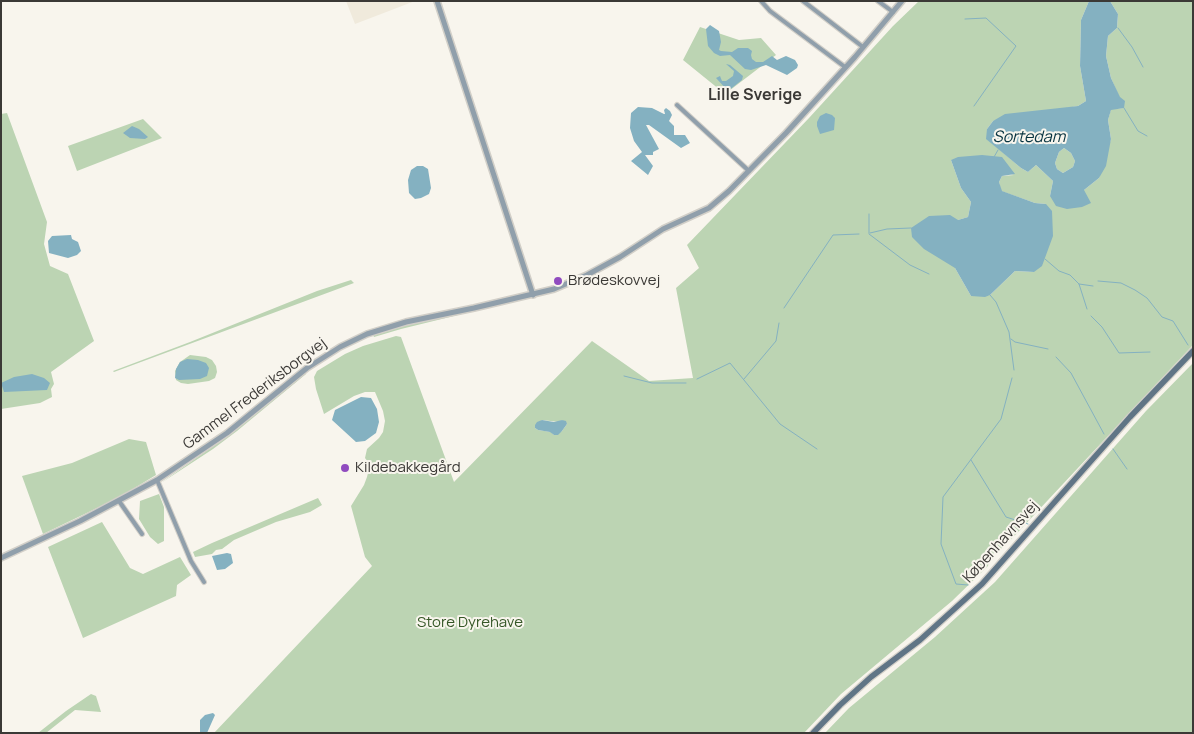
<!DOCTYPE html>
<html>
<head>
<meta charset="utf-8">
<style>
	body { margin:0 }
	#map { position:relative; width:1194px; height:734px; overflow:hidden; background:#f8f5ed; font-family:Manrope,sans-serif }
	canvas { display:block }
	.frame { position:absolute; inset:0; border:2px solid #3b3936; pointer-events:none }
</style>
</head>
<body>
<div id="map">
<canvas width="1194" height="734"></canvas>
<div class="frame"></div>
</div>
<script>
const ctx = document.querySelector('canvas').getContext('2d');
ctx.lineJoin = 'round';
function fillPath(path, color) { ctx.fillStyle = color; ctx.fill(path, 'evenodd'); }
const toPath = rows => new Path2D(rows.map(r => 'M' + r).join(''));
function trace(path, color, width, dash) { ctx.strokeStyle = color; ctx.lineWidth = width; ctx.lineCap = dash ? 'butt' : 'round'; ctx.setLineDash(dash || []); ctx.stroke(path); }
function write(font, color, halo, rows, align = 'center') {
  ctx.font = font + ' Manrope,sans-serif'; ctx.lineWidth = 4; ctx.setLineDash([]); ctx.textBaseline = 'middle'; ctx.strokeStyle = halo; ctx.fillStyle = color; for (const [text, x, y, turn = 0] of rows) {
    ctx.save(); ctx.translate(x, y); ctx.rotate((+turn || 0) * Math.PI / 180); ctx.textAlign = isNaN(turn) ? turn : align; if (halo) ctx.strokeText(text, 0, 0); ctx.fillText(text, 0, 0); ctx.restore();
  }
}
fillPath(toPath([
	[346,1,415,1,355,24]
]), '#f0eadc');
fillPath(toPath([
	[919,1,1089,1,1081,20,1080,66,1086,101,1078,106,993,121,987,129,987,139,1021,168,1028,172,1036,165,1053,181,1050,196,1084,190,1099,178,1111,139,1108,120,1111,109,1124,108,1111,78,1106,56,1108,36,1117,28,1118,14,1110,1,1193,1,1193,345,1005,546,990,556,988,566,952,601,841,694,804,733,214,733,372,566,365,557,351,506,364,485,367,477,369,469,368,462,365,458,367,449,379,438,383,432,385,421,383,411,375,392,365,392,354,396,324,414,316,389,314,377,317,371,345,354,363,346,396,336,401,337,454,482,592,341,649,381,693,378,676,288,699,268,687,245,809,118,893,26],
	[951,160,1014,175,1002,176,999,182,1001,191,1035,203,1046,204,1034,272,1015,271,990,295,971,296,955,268,958,220,968,217,971,202,961,188],
	[542,420,559,422,562,420,567,424,562,431,554,435,551,432,538,430,535,428],
	[700,27,739,40,761,38,776,55,725,94,683,60],
	[7,113,47,222,44,244,50,266,68,274,94,341,51,372,54,384,51,389,52,397,40,403,1,409,1,114],
	[143,119,162,138,77,171,68,146],
	[1064,148,1071,153,1075,161,1073,167,1063,173,1057,169,1055,163,1059,152],
	[351,280,354,283,114,372,113,371,190,342,317,291],
	[511,302,401,329,374,337,373,335,381,332,405,325],
	[190,355,206,357,212,360,216,366,217,372,215,378,209,381,188,384,181,383,176,380,175,371,180,362],
	[1193,363,1193,733,825,733,849,708,935,637,995,582,1146,411],
	[304,373,306,374,237,431,213,449,161,483,236,430],
	[129,439,146,442,156,475,118,498,43,534,22,476,72,463],
	[159,494,164,507,164,541,158,544,150,537,139,519,140,501],
	[318,498,322,505,310,512,276,522,234,540,222,549,216,550,212,554,195,557,193,552,212,543],
	[102,522,130,568,143,574,180,557,191,575,177,585,176,596,83,638,48,547],
	[91,694,96,696,101,712,75,710,46,733,38,733,66,711]
]), '#bcd4b3');
fillPath(toPath([
	[1089,1,1110,1,1118,14,1117,28,1108,36,1106,56,1111,78,1120,97,1125,101,1124,108,1111,110,1108,120,1111,139,1106,166,1099,178,1084,190,1091,203,1082,207,1067,209,1056,206,1050,196,1053,181,1036,165,1028,172,1021,168,986,139,987,129,993,121,1005,114,1078,106,1086,101,1080,66,1081,20],
	[1064,148,1071,153,1075,161,1073,167,1063,173,1057,169,1055,163,1059,152],
	[710,25,719,31,721,42,719,50,721,51,732,52,738,48,748,48,752,51,751,55,752,59,756,62,763,62,772,56,777,60,786,56,795,60,798,65,797,68,787,75,766,65,751,70,745,69,730,55,720,56,714,53,708,46,706,29],
	[726,64,730,65,743,76,742,80,728,91,716,78,720,76,722,81,726,81,733,76,734,71],
	[638,107,652,108,664,114,665,114,664,110,666,108,670,111,672,115,669,121,674,126,674,135,685,135,690,143,681,148,649,125,646,125,659,149,653,152,653,155,645,155,653,166,648,175,631,161,642,152,634,141,630,128,631,113],
	[826,113,832,115,835,118,834,130,820,134,817,126,817,122,820,116],
	[132,126,139,129,148,137,145,139,130,138,123,133],
	[982,155,1002,157,1015,174,1002,176,999,182,1002,191,1035,203,1046,204,1052,211,1053,236,1042,266,1034,272,1015,271,990,295,985,297,971,296,955,268,924,249,912,237,911,228,929,216,950,215,958,220,968,217,971,202,961,188,951,160,958,157],
	[417,166,423,166,428,169,431,188,429,194,421,198,415,199,409,193,408,180,411,170],
	[71,235,72,239,78,242,81,251,77,255,68,258,49,253,48,241,52,236],
	[187,359,198,360,206,363,209,368,207,376,200,379,179,380,175,378,176,369,180,362],
	[32,374,44,378,50,383,47,390,4,392,1,383,14,377],
	[361,397,371,398,377,409,379,422,376,433,365,441,356,442,332,420,335,410],
	[542,420,554,422,562,420,566,421,567,424,562,431,558,435,554,435,550,432,538,430,535,428,535,425,537,422],
	[227,553,231,554,233,563,225,569,217,570,212,556],
	[213,713,215,715,207,733,200,733,200,720,205,715]
]), '#84b1c1');
trace(toPath([
	[965,19,986,18,1016,46,974,106],
	[1118,28,1132,47,1143,67],
	[1124,108,1138,131,1147,136],
	[994,157,998,150],
	[869,214,869,233],
	[870,233,887,229,911,228],
	[869,234,910,265,929,274],
	[1045,259,1059,271,1070,275,1079,284,1087,309],
	[1098,281,1121,283,1135,290,1147,298,1162,317,1173,321,1188,345],
	[1079,284,1093,286],
	[990,295,996,302,1009,332,1014,370],
	[784,308,833,235,859,234],
	[1091,316,1102,327,1119,353,1150,352],
	[1011,339,1015,342,1048,349],
	[1056,357,1071,373,1104,434],
	[624,376,652,383,686,383],
	[697,379,730,363,780,424,817,449],
	[744,379,776,341,779,323],
	[1113,449,1127,469],
	[971,460,1006,517,1028,524],
	[968,585,956,584,941,544,943,497,1001,419,1012,378]
]), '#84b1c1', 1);
const minor = toPath([
	[761,1,770,11,845,67],
	[803,1,863,47],
	[878,1,893,12],
	[677,105,749,171],
	[157,480,191,561,204,582],
	[119,501,142,534]
]);
const tertiary = toPath([
	[437,1,533,295],
	[1,558,80,521,157,480,227,433,307,368,340,347,367,334,406,322,474,308,554,289,587,275,620,257,663,229,709,208,729,191,786,133,855,57,902,1]
]);
const secondary = toPath([
	[813,733,840,705,871,677,920,640,982,584,1130,417,1193,351]
]);
trace(minor, '#d2cfc8', 6);
trace(tertiary, '#d2cfc8', 8);
trace(secondary, '#d2cfc8', 8);
trace(minor, '#909fab', 4);
trace(tertiary, '#909fab', 5);
trace(secondary, '#607586', 5.5);
for (const [x, y, r, color] of [
	[558,281,5,"#904bbf"],
	[345,468,5,"#904bbf"]
]) { const dot = new Path2D(); dot.arc(x, y, r, 0, 2 * Math.PI); ctx.fillStyle = color; ctx.fill(dot); trace(dot, '#f8f5ed', 2); }
write('15px', '#3b3936', '#f8f5ed', [
	["Brødeskovvej",568,281],
	["Kildebakkegård",355,468]
], 'left');
write('15px', '#3b3936', '#f8f5ed', [
	["Gammel Frederiksborgvej",255,394,-37],
	["Københavnsvej",1001,542,-48]
]);
write('15px', '#365727', '#f8f5ed', [
	["Store Dyrehave",470,623]
]);
write('bold 16px', '#3b3936', '#f8f5ed', [
	["Lille Sverige",755,96]
]);
write('italic 16px', '#06323f', '#f8f5ed', [
	["Sortedam",1029,138]
]);
</script>
</body>
</html>
